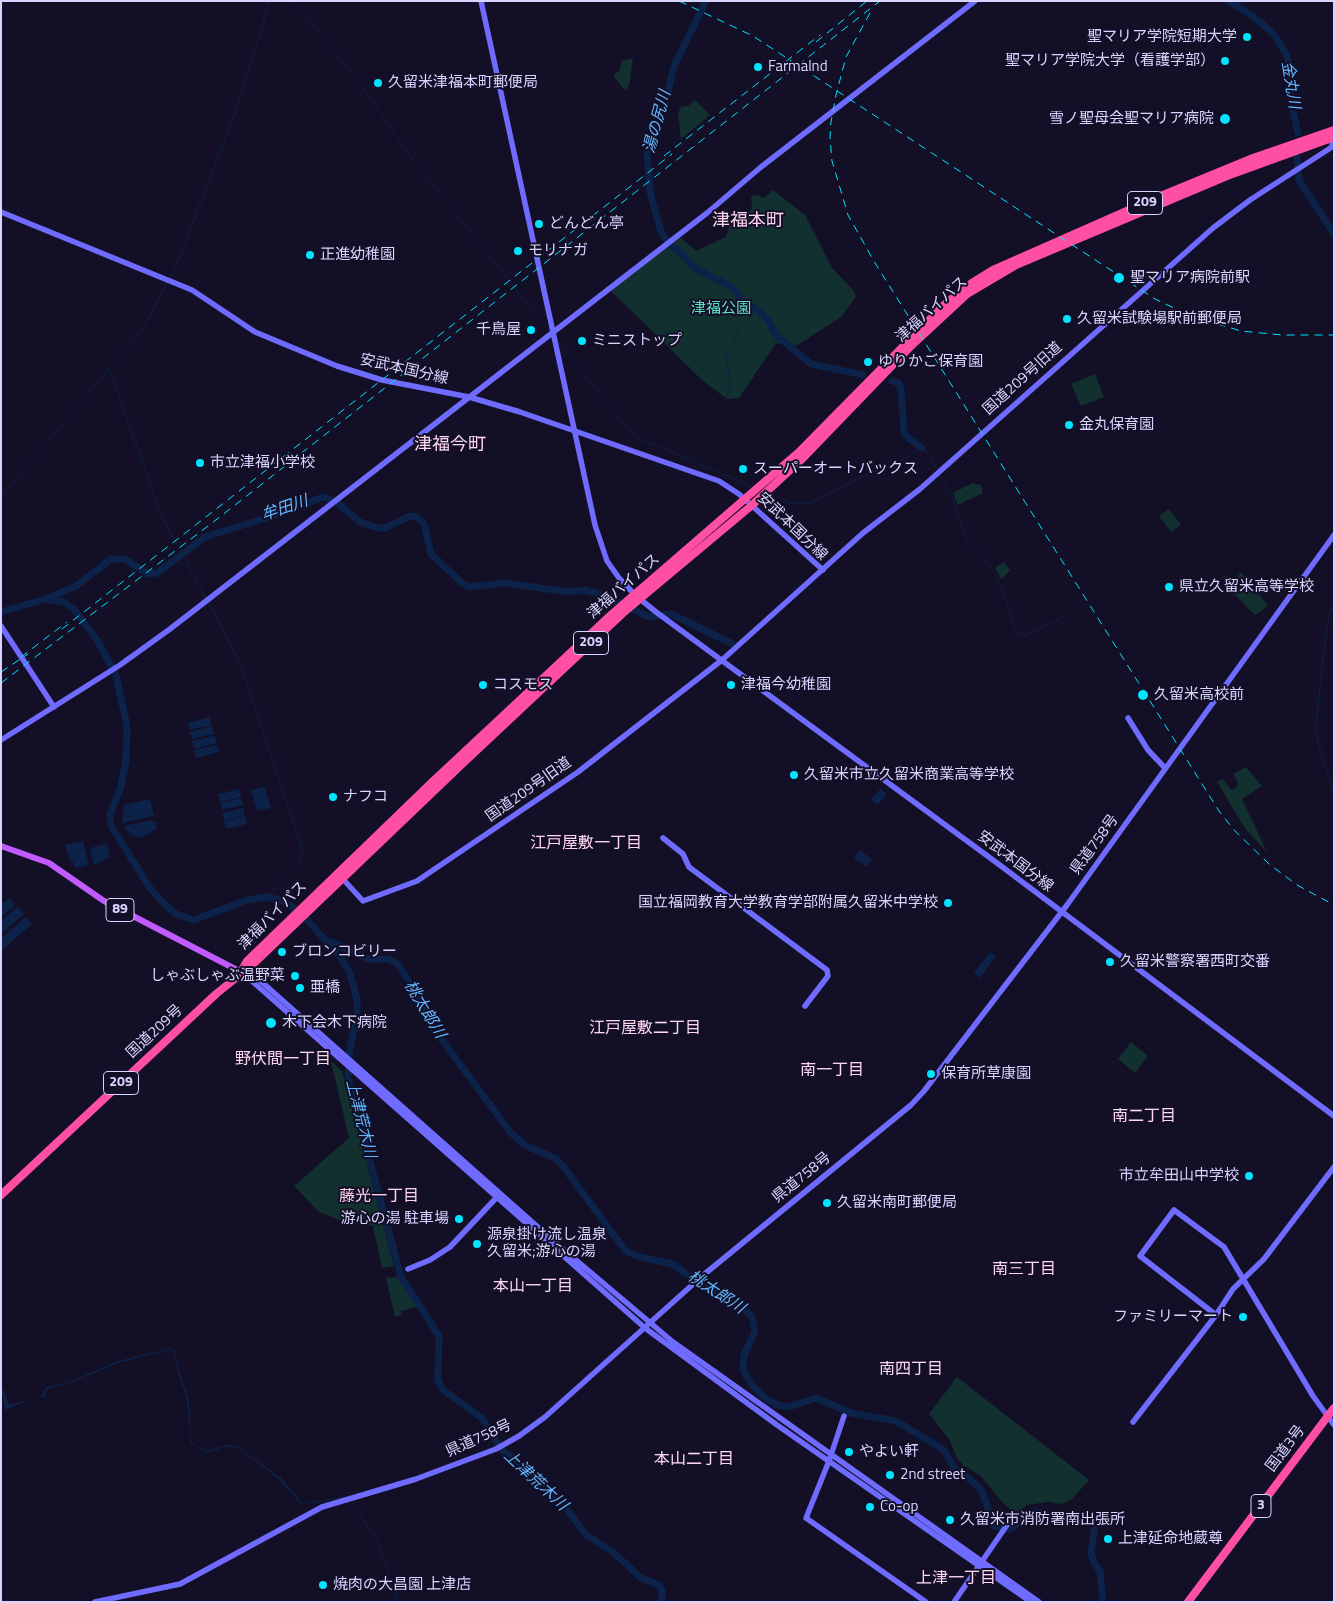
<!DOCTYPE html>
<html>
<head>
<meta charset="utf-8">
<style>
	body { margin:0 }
	#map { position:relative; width:1335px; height:1603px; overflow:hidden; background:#130f26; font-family:"Titillium Web",sans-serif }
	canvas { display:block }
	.frame { position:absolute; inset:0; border:2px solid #d9d4ff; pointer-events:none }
</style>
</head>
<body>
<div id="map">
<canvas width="1335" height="1603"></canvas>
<div class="frame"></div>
</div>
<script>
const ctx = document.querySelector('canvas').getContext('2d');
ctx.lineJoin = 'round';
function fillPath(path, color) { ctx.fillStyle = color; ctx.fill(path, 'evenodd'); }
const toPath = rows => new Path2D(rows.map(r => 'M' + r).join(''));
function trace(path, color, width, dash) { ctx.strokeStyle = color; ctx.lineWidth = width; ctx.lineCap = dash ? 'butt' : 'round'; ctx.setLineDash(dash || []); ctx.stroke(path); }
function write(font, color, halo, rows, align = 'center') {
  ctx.font = font + ' "Titillium Web","Noto Sans JP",sans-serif'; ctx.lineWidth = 4; ctx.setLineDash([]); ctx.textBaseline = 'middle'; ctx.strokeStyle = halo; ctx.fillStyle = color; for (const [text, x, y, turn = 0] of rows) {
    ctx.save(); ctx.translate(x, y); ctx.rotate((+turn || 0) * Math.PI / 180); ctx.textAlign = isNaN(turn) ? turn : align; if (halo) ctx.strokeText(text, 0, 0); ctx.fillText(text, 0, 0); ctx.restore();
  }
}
fillPath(toPath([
	[633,58,630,80,628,88,624,90,613,75,620,70,621,61],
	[695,100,710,115,681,139,678,113,681,107,688,106],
	[773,190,805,215,832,268,854,291,856,297,841,317,796,346,776,343,739,398,727,399,702,380,612,292,612,289,680,237,696,251,726,237,730,224,752,209,751,196,758,195,764,198],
	[1095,374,1104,397,1081,406,1071,384],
	[972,483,981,485,983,493,958,505,953,493],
	[1169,509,1181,525,1171,532,1159,516],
	[1004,562,1010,571,1001,579,995,568],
	[1241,572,1268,606,1255,615,1229,589],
	[1246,767,1262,786,1242,799,1267,852,1246,830,1217,782,1223,779,1231,790,1236,788,1238,783,1233,774],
	[1131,1042,1148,1056,1135,1073,1118,1059],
	[331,1061,342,1071,394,1266,382,1268,373,1226,344,1222,319,1212,294,1186,349,1138],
	[397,1277,417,1307,401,1311,402,1315,395,1317,386,1278],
	[957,1377,1089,1480,1072,1499,1062,1504,1048,1502,1027,1505,1016,1514,1003,1503,980,1475,964,1466,957,1458,949,1439,929,1414]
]), '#12302f');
fillPath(toPath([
	[210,717,212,725,189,730,188,723],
	[212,726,214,734,192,739,190,732],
	[215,736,217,743,194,749,192,741],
	[217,745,219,752,196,758,194,750],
	[265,787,271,808,257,811,251,790],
	[239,789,241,797,220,802,218,794],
	[880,789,887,794,878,805,871,800],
	[241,798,243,805,222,810,220,803],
	[150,799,154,816,122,823,124,805],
	[243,808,245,815,224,820,222,813],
	[245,816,247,824,226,829,224,821],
	[152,820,156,822,157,828,141,838,131,835,124,826],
	[83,841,89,865,76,868,72,861,70,861,65,845],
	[107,844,110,857,94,865,90,848],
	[860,850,872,859,866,867,854,858],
	[10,898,15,905,1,917,1,904],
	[18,907,24,914,1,934,1,921],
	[26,917,32,924,1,951,1,938],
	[990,952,996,956,980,978,974,973],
	[171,1348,175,1351,177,1365,189,1400,191,1438,193,1444,207,1451,227,1445,238,1447,281,1478,302,1503,310,1503,301,1504,279,1479,238,1448,224,1447,207,1453,191,1443,187,1399,176,1366,174,1352,171,1349,118,1363,72,1382,47,1389,45,1397,33,1398,5,1410,1,1384,9,1405,42,1396,46,1387,69,1382,118,1361]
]), '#0c2248');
trace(toPath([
	[295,1,367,94,411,157,549,331],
	[170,278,179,259,235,113,270,1],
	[558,342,634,436,753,487],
	[110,369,160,513,206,598],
	[725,400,731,387,726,353,734,344,739,329,752,315,754,308],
	[939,474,954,501,966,540,982,554,997,576,1011,614,1012,624,1018,633,1025,636,1063,617],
	[769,494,792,503,809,503,868,474,895,464,922,448,930,456,938,471],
	[1,497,137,336,148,320,167,283],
	[209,603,240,663,303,849,298,863,267,897],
	[1334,606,1329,615,1323,658,1315,732,1334,794],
	[347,1502,360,1515,378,1543,386,1564,388,1578,396,1589,397,1602],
	[309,1503,344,1497]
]), '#0c2248', 1);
trace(toPath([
	[706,1,674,66,666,100,647,151,650,192,661,232,671,246,678,250,696,269,734,288,744,303,757,309,767,319,776,335,811,364,863,375],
	[1229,1,1253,16,1273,33,1286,54,1290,66,1291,101,1298,133],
	[1297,157,1299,180,1334,234],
	[892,381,899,383,901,388,904,431,906,436,922,448],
	[46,599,76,586,111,559,125,559,148,574,157,573,205,537,269,517,323,497,335,501,360,522,378,528,385,528,410,516,417,517,424,524,431,554,461,582,469,587,505,583,569,592,586,590,605,596,649,617,671,614,731,643],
	[1,612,46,599,64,602,74,609,97,640,116,675,127,726,126,761,120,789,110,814,111,826,150,888,166,906,176,914,194,920,247,900,267,897,283,901,301,913,341,958,350,973,357,999,357,1014,349,1053,348,1079,401,1277,439,1336,438,1380,442,1389,482,1418,502,1450,524,1466,561,1501,585,1534,613,1552,641,1578,659,1585,663,1593,661,1602],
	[331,942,368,959,389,959,398,964,408,980,428,1021,511,1133,526,1146,555,1158,562,1165,625,1250,636,1256,673,1264,701,1286,745,1309,752,1317,755,1331,744,1355,743,1370,752,1385,764,1397,777,1405,789,1407,816,1398,851,1413,896,1421,944,1450,954,1468,977,1485,982,1491,994,1526,1009,1529,1014,1527,1025,1515,1036,1512,1069,1518,1088,1516,1093,1520,1095,1526,1091,1552,1094,1563,1100,1571,1103,1602]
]), '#0c2248', 7);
trace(toPath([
	[481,1,595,525,607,561,619,578,634,594,656,612,997,863,1334,1116],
	[1,212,192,290,255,332,337,366,382,380,469,397,520,412,719,481,739,494,823,570],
	[1,626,54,707],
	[1128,718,1148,750,1165,768],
	[1,740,120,665,170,629,707,213,761,167,975,1],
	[663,838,683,854,689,867,827,970,828,976,805,1006],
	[342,878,363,901,417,881,578,772,722,660,863,533,920,489,1213,228,1250,200,1332,147,1332,138],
	[242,972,255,976,557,1244,673,1342,1039,1602],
	[244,974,645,1328,777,1425,1031,1602],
	[408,1269,430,1260,450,1247,498,1196],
	[1216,1315,1140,1256,1174,1210,1224,1247,1313,1396,1334,1425],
	[844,1416,829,1461,806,1518,926,1602],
	[1133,1422,1216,1315,1233,1289,1264,1259,1334,1167],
	[95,1602,180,1584,322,1507,416,1479,496,1449,519,1436,545,1417,701,1277,911,1105,924,1091,1067,905,1334,535],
	[954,1602,1007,1525]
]), '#6f6bff', 5.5);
trace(toPath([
	[1,846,49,863,104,901,241,972]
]), '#c25bff', 6);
trace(toPath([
	[242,970,247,961,431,783,612,614,799,452,944,305,972,283,993,270,1163,195,1253,158,1334,130],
	[1,1195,216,994,252,965,462,764,623,613,751,506,803,458,912,345,967,294,1016,265,1227,176,1334,137],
	[1188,1602,1334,1408]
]), '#ff4fa3', 8);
trace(toPath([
	[679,1,753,36,1155,299,1191,316,1241,331,1282,335,1334,335],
	[870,13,846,57,836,95,831,122,830,138,832,161,848,215,875,263,1219,811,1234,830,1269,864,1297,885,1334,905],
	[816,42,867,1],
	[664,156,820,35],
	[62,629,672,154],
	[21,657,67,622],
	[1,672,28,654],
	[1,683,212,523,880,1]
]), '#00e5ff', 1, [8, 6]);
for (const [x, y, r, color] of [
	[1247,37,5,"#00e5ff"],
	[1225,61,5,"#00e5ff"],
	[758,67,5,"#00e5ff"],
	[378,83,5,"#00e5ff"],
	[1225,119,6,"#00e5ff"],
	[539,224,5,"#00e5ff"],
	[518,251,5,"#00e5ff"],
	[310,255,5,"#00e5ff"],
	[1119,278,6,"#00e5ff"],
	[1067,319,5,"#00e5ff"],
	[531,330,5,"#00e5ff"],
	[582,341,5,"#00e5ff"],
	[868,362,5,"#00e5ff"],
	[1069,425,5,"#00e5ff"],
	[200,463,5,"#00e5ff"],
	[743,469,5,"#00e5ff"],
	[1169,587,5,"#00e5ff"],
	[483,685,5,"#00e5ff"],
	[731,685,5,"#00e5ff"],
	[1143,695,6,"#00e5ff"],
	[794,775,5,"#00e5ff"],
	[333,797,5,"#00e5ff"],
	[948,903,5,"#00e5ff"],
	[282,952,5,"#00e5ff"],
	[1110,962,5,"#00e5ff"],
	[295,976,5,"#00e5ff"],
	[300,988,5,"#00e5ff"],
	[271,1023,6,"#00e5ff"],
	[931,1074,5,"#00e5ff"],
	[1249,1176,5,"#00e5ff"],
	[827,1203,5,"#00e5ff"],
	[459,1219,5,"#00e5ff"],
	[477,1244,5,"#00e5ff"],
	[1243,1317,5,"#00e5ff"],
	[849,1452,5,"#00e5ff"],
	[890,1475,5,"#00e5ff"],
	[870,1507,5,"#00e5ff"],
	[950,1520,5,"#00e5ff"],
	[1108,1539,5,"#00e5ff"],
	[323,1585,5,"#00e5ff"]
]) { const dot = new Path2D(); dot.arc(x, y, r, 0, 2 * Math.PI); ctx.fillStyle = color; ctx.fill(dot); trace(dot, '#130f26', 2); }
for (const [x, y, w] of [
	[1145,203,35],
	[591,643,35],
	[120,910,28],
	[121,1083,35],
	[1261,1506,20]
]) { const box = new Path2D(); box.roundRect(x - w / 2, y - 11.5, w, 23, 4); ctx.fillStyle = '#130f26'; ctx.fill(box); trace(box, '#d9d4ff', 1); }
write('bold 14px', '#d9d4ff', null, [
	["209",1145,203],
	["209",591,643],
	["89",120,910],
	["209",121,1083],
	["3",1261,1506]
]);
write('15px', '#d9d4ff', '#130f26', [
	["聖マリア学院短期大学",1237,37,"right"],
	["聖マリア学院大学（看護学部）",1215,61,"right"],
	["Farmalnd",768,67],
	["久留米津福本町郵便局",388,83],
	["雪ノ聖母会聖マリア病院",1214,119,"right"],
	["どんどん亭",549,224],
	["モリナガ",528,251],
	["正進幼稚園",320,255],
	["聖マリア病院前駅",1130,278],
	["久留米試験場駅前郵便局",1077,319],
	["千鳥屋",521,330,"right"],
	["ミニストップ",592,341],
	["ゆりかご保育園",878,362],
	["金丸保育園",1079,425],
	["市立津福小学校",210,463],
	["スーパーオートバックス",753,469],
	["県立久留米高等学校",1179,587],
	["コスモス",493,685],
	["津福今幼稚園",741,685],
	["久留米高校前",1154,695],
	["久留米市立久留米商業高等学校",804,775],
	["ナフコ",343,797],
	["国立福岡教育大学教育学部附属久留米中学校",938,903,"right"],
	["ブロンコビリー",292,952],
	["久留米警察署西町交番",1120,962],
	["しゃぶしゃぶ温野菜",285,976,"right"],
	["亜橋",310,988],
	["木下会木下病院",282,1023],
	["保育所草康園",941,1074],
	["市立牟田山中学校",1239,1176,"right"],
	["久留米南町郵便局",837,1203],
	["游心の湯 駐車場",449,1219,"right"],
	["源泉掛け流し温泉",487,1235],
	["久留米;游心の湯",487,1252],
	["ファミリーマート",1233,1317,"right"],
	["やよい軒",859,1452],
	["2nd street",900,1475],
	["Co-op",880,1507],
	["久留米市消防署南出張所",960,1520],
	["上津延命地蔵尊",1118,1539],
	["焼肉の大昌園 上津店",333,1585]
], 'left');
write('15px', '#5fe0c0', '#130f26', [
	["津福公園",721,309]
]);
write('15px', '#d9d4ff', '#130f26', [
	["津福バイパス",932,310,-42],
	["安武本国分線",404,370,13],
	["国道209号旧道",1023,379,-42],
	["安武本国分線",792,527,44],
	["津福バイパス",624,587,-41],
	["国道209号旧道",529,790,-35],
	["県道758号",1095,845,-54],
	["安武本国分線",1015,862,37],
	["津福バイパス",273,916,-45],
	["国道209号",155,1032,-43],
	["県道758号",802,1178,-39],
	["県道758号",479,1439,-24],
	["国道3号",1286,1449,-53]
]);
write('italic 16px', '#62b6ff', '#130f26', [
	["金丸川",1290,85,81],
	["湯の尻川",658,122,-75],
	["牟田川",285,509,-19],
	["桃太郎川",424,1010,59],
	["上津荒木川",360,1119,76],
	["桃太郎川",716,1293,33],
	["上津荒木川",535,1481,43]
]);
write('16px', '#ffd6f0', '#130f26', [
	["江戸屋敷一丁目",586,844],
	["江戸屋敷二丁目",645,1029],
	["野伏間一丁目",283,1060],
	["南一丁目",832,1071],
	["南二丁目",1144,1117],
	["藤光一丁目",379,1197],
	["南三丁目",1024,1270],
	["本山一丁目",533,1287],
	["南四丁目",911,1370],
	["本山二丁目",694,1460],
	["上津一丁目",956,1579]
]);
write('18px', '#ffd6f0', '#130f26', [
	["津福本町",748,222],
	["津福今町",450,446]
]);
</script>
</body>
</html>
